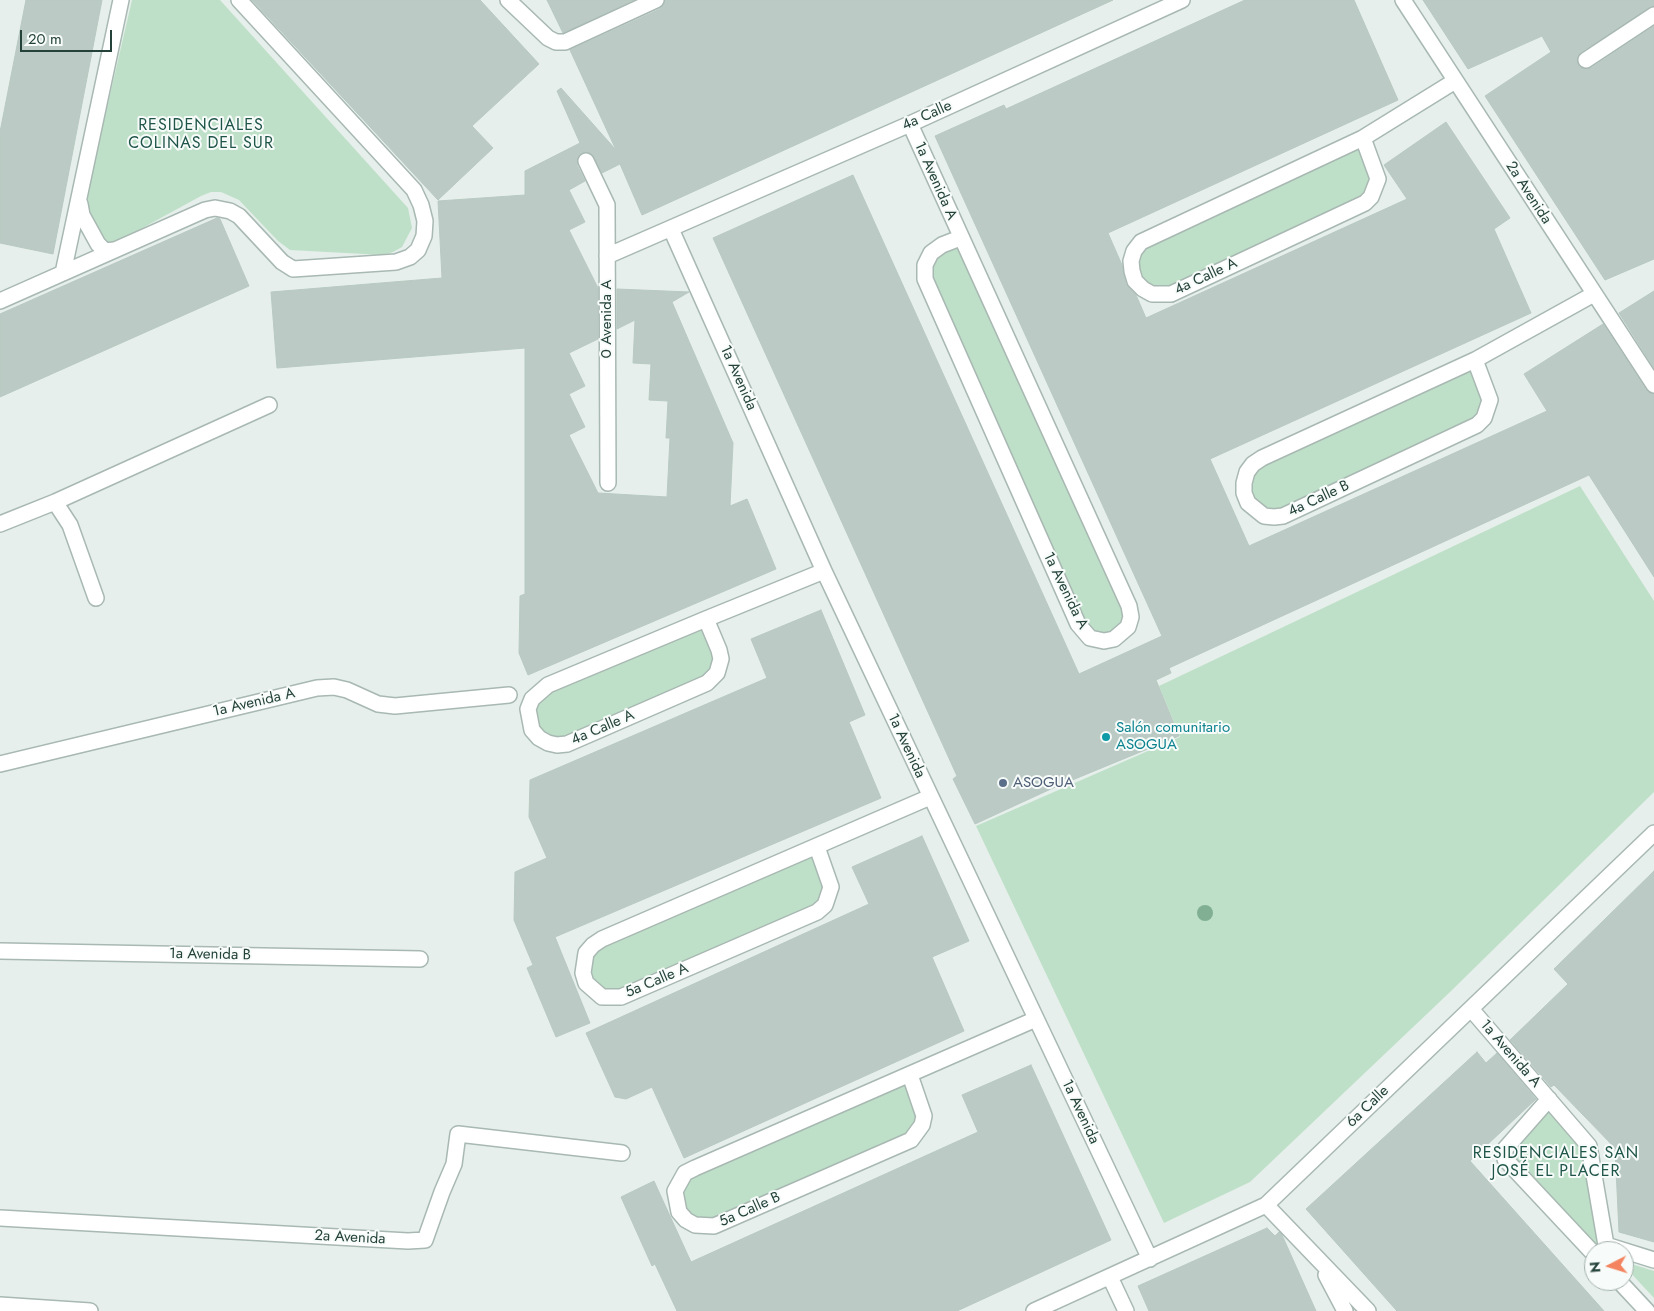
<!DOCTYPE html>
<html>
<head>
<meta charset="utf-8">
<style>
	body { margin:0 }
	#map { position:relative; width:1654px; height:1311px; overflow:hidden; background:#e6efeb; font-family:Jost,sans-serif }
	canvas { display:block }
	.north { position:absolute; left:1584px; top:1241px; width:50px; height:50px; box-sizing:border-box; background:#f7fbf9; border:1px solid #a3b1ad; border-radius:50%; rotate:265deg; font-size:14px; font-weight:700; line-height:20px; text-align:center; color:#24423a }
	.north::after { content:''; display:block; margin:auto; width:18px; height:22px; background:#f4845f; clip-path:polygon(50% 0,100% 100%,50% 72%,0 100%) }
	.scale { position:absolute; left:20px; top:30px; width:92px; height:22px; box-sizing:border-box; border:2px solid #24423a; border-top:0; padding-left:6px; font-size:15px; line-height:18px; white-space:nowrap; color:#24423a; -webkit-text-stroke:4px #f7fbf9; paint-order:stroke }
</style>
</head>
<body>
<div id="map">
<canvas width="1654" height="1311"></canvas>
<div class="north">N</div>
<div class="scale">20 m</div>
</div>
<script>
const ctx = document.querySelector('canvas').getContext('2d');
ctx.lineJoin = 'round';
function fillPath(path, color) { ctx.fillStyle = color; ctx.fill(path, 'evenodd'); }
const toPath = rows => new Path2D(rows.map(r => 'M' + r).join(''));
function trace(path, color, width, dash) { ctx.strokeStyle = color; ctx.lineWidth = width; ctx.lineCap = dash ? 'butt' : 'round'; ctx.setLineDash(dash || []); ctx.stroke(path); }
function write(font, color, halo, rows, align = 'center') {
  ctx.font = font + ' Jost,sans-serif'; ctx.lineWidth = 4; ctx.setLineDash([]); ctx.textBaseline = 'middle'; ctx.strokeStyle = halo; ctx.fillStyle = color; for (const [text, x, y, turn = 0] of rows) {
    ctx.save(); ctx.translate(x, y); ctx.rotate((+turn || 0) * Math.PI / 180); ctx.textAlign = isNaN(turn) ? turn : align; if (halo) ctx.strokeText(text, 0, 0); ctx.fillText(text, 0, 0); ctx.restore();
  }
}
fillPath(toPath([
	[132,0,220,0,408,208,412,228,402,247,393,252,383,255,290,250,278,241,239,200,221,192,211,192,201,196,115,243,102,241,86,212,85,202],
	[1363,138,1376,169,1371,197,1179,290,1143,289,1134,251],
	[960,238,1130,609,1122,634,1091,638,925,265],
	[1475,360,1488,391,1484,418,1292,511,1255,511,1247,472],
	[1580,486,1654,601,1654,792,1450,992,1250,1182,1164,1223,976,826,1180,737,1159,686],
	[706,619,717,673,576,739,539,738,532,699],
	[817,847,829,878,825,905,602,997,583,963,586,953],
	[910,1075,922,1106,917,1134,722,1222,686,1220,679,1181],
	[1549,1099,1589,1146,1607,1251,1594,1251,1505,1149],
	[1625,1262,1654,1271,1654,1298,1627,1269]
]), '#bfe0c8');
const building = toPath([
	[26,0,102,0,53,254,0,243,0,132,26,0],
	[252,0,480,0,539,64,472,126,493,148,438,200,252,0],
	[547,0,634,0,563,33,547,0],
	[665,0,1113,0,642,215,620,164,602,173,592,154,586,152,579,155,577,165,585,181,569,190,585,222,569,230,598,288,598,339,569,353,585,386,569,394,585,427,569,435,598,493,667,497,670,438,666,438,668,401,649,400,651,364,633,363,635,320,617,329,617,289,689,292,672,302,733,443,730,506,747,499,776,569,528,675,519,653,520,596,525,594,525,348,277,368,271,292,442,278,438,201,525,195,525,171,580,143,557,91,561,88,616,150,570,50,660,9,665,0],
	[1245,0,1354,0,1398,100,1108,233,1122,265,1126,284,1136,295,1146,318,1407,199,1384,165,1446,122,1510,218,1494,229,1531,313,1210,459,1249,546,1547,411,1524,374,1603,324,1646,390,1654,394,1654,577,1589,475,1169,668,1171,673,1156,680,1179,736,1053,788,975,824,953,779,957,776,713,238,853,175,1079,674,1162,636,935,136,1004,105,1006,109,1245,0],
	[1423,0,1654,0,1654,6,1581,52,1577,60,1581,68,1591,68,1654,26,1654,259,1605,280,1485,96,1551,52,1542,36,1468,69,1423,0],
	[217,218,220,219,249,286,0,397,0,314,217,218],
	[1654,291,1654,368,1619,313,1654,291],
	[821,610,865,715,849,722,881,798,555,937,590,1023,556,1037,527,968,533,965,514,920,515,872,547,858,529,817,530,780,767,678,751,639,821,610],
	[922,836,969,941,932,957,964,1031,684,1158,652,1087,626,1099,615,1097,586,1033,869,904,852,867,922,836],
	[1654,871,1654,1242,1619,1232,1615,1148,1554,1085,1551,1087,1510,1040,1568,984,1554,969,1654,871],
	[1477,1052,1486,1063,1497,1053,1536,1099,1470,1161,1604,1311,1397,1311,1306,1209,1477,1052],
	[1031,1065,1111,1240,957,1311,677,1311,655,1264,652,1266,621,1197,654,1181,691,1262,978,1132,962,1095,1031,1065],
	[1267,1228,1275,1236,1279,1232,1282,1235,1316,1311,1149,1311,1138,1286,1267,1228]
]);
fillPath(building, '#bbcac4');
trace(building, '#b8c9c2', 1);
const minor = toPath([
	[508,0,548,38,556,42,565,42,656,0],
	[1403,0,1654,385],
	[1586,60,1654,15],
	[910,124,1129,606,1131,617,1128,627,1114,639,1104,641,1090,638,1078,624,925,279,925,265,931,253,942,245,960,238],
	[1363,138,1378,179,1371,197,1365,203,1171,294,1152,294,1143,289,1135,281,1132,271,1131,261,1134,251,1141,242,1363,138,1455,81],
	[586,161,607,205,608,483],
	[80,204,82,215,98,244,105,251,114,250],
	[671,229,824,571,1150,1259],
	[607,256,910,124,1182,0],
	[63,273,121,0],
	[0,301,205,210,215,208,230,211,239,216,282,262,293,269,396,262,410,257,418,250,424,236,425,221,421,205,414,190,239,0],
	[1475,360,1490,400,1484,418,1477,425,1283,516,1274,517,1264,516,1248,503,1244,493,1244,483,1247,472,1253,464,1262,458,1475,360,1594,294],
	[55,502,70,525,96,598],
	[0,524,55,502,269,405],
	[706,619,719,650,721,659,717,673,707,683,567,744,557,745,548,743,539,738,532,730,528,709,532,699,548,685,706,619,824,571],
	[0,764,317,688,334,687,347,690,378,704,395,706,509,695],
	[817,847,831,887,825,905,817,912,621,997,602,997,586,983,583,973,586,953,593,945,602,939,930,797],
	[0,951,420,959],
	[1471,1009,1589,1146,1607,1251],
	[910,1075,924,1116,922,1125,911,1140,714,1226,695,1225,686,1220,679,1212,675,1191,685,1173,695,1168,1036,1019],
	[1549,1099,1505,1149,1505,1159,1594,1254],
	[1266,1205,1368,1311],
	[0,1218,408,1241,425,1240,442,1192,454,1164,458,1134,622,1153],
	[1606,1245,1654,1260],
	[1326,1275,1345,1311],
	[1110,1277,1126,1311],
	[1619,1281,1647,1311],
	[0,1305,90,1311],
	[1034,1311,1266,1205,1654,833]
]);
trace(minor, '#a8b8b2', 18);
trace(minor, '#fff', 15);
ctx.fillStyle = '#80af93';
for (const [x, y] of [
	[1205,913]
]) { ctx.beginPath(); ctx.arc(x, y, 8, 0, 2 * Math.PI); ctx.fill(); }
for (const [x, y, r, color] of [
	[1106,737,5,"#0f9aa8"],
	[1003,783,5,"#5c6f8a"]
]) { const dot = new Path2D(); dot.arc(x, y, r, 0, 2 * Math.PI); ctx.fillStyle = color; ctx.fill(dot); trace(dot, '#f7fbf9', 2); }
write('15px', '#24423a', '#f7fbf9', [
	["4a Calle",927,116,-24],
	["1a Avenida A",935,181,66],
	["2a Avenida",1528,193,57],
	["4a Calle A",1206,277,-25],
	["0 Avenida A",607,319,-90],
	["1a Avenida",738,378,66],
	["4a Calle B",1319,499,-25],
	["1a Avenida A",1065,591,64],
	["1a Avenida A",254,703,-13],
	["4a Calle A",603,728,-23],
	["1a Avenida",906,746,65],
	["1a Avenida B",210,955,1],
	["5a Calle A",657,981,-23],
	["1a Avenida A",1510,1054,49],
	["6a Calle",1368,1107,-44],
	["1a Avenida",1080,1112,65],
	["5a Calle B",750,1210,-24],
	["2a Avenida",350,1238,3]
]);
write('15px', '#0d838f', '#f7fbf9', [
	["Salón comunitario",1116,728],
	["ASOGUA",1116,745]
], 'left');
write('15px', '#4e5e75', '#f7fbf9', [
	["ASOGUA",1013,783]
], 'left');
ctx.letterSpacing = '1px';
write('16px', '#1f5548', '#f7fbf9', [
	["RESIDENCIALES",201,126],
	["COLINAS DEL SUR",201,144],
	["RESIDENCIALES SAN",1556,1154],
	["JOSÉ EL PLACER",1556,1172]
]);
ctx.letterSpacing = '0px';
</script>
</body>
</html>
